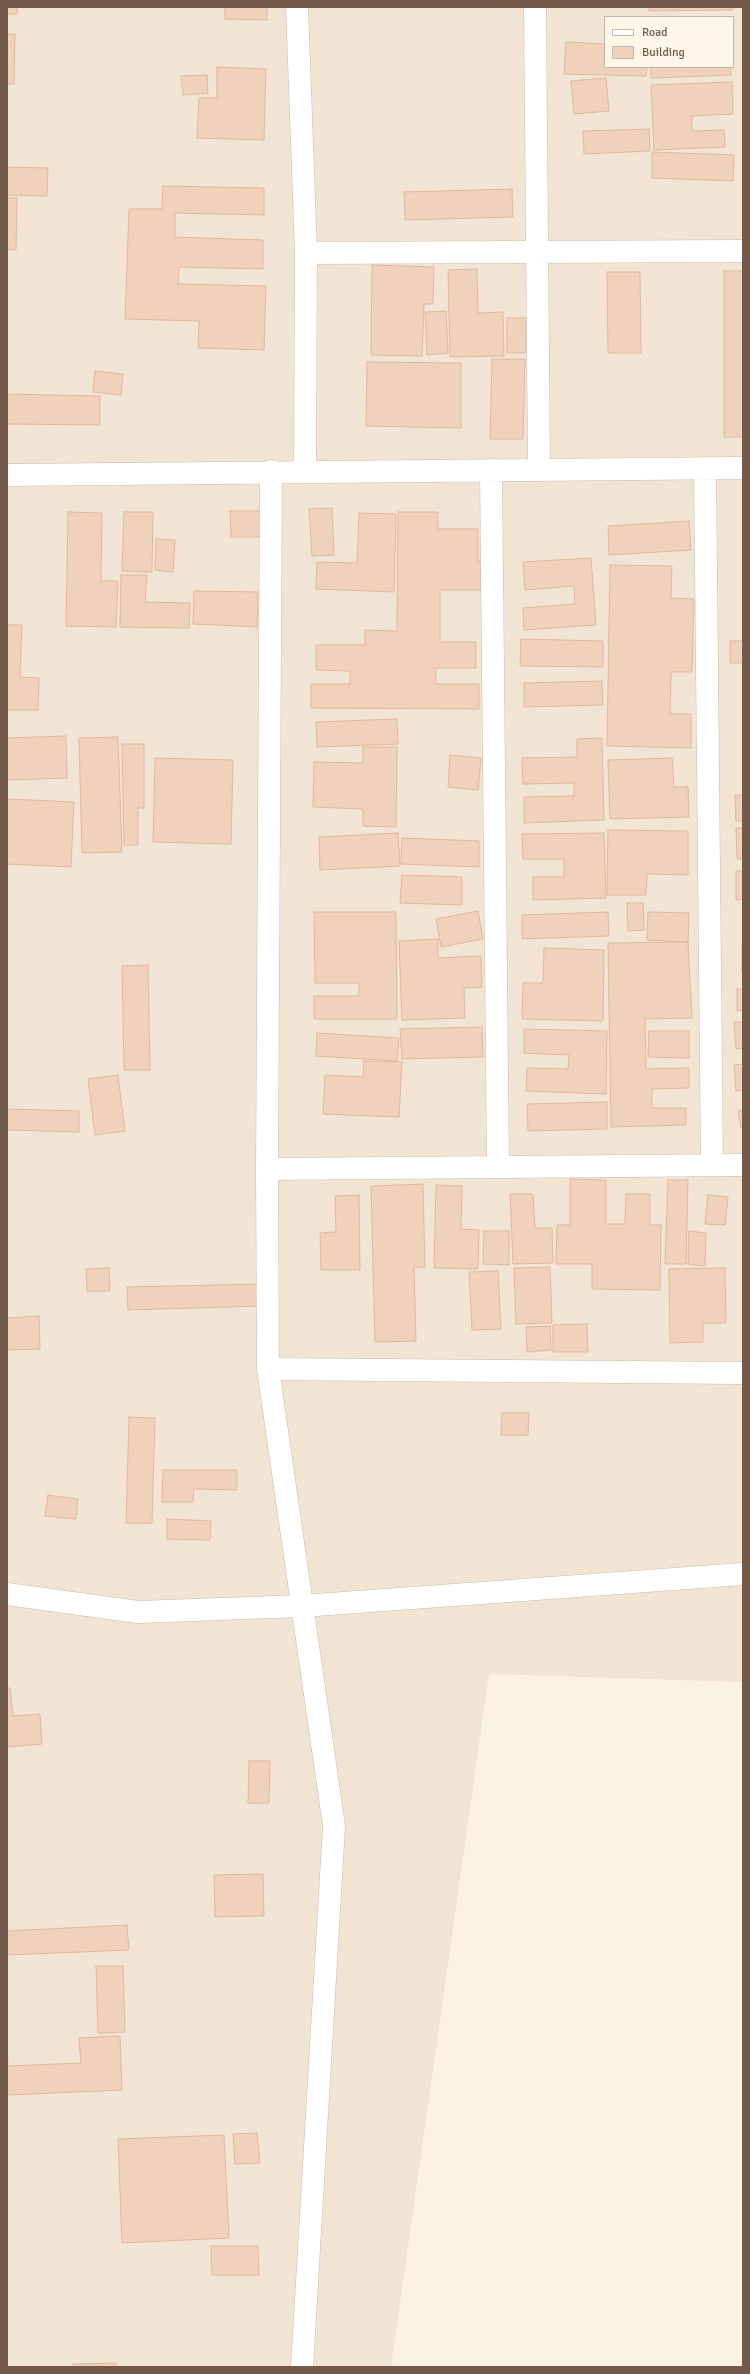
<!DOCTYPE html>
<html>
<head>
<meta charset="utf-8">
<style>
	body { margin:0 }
	#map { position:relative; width:750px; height:2374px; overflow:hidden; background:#fbf2e3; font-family:Signika,sans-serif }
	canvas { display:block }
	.frame { position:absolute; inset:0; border:8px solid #72594a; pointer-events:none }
	.legend { position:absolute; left:604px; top:16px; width:130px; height:52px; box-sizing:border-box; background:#fef6e9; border:1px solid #c6b7a9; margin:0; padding:5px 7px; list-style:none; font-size:12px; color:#72594a }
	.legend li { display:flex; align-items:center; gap:8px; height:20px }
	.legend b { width:20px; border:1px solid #c6b7a9 }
</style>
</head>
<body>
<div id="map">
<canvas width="750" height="2374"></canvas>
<div class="frame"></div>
<ul class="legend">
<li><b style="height:5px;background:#fff"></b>Road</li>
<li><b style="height:11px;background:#efd1bc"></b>Building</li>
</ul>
</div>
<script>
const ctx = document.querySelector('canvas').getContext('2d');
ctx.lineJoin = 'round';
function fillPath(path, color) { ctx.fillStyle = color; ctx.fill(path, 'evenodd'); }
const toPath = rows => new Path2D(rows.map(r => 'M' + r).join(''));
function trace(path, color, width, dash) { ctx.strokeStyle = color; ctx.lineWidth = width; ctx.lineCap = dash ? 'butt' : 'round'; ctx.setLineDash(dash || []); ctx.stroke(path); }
fillPath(toPath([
	[7,7,743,7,743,1682,489,1674,391,2367,7,2367],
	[605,17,733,17,733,67,605,67]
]), '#f2e4d2');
const building = toPath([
	[7,7,17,7,17,14,7,14,7,7],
	[225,7,267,7,267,20,225,19,225,7],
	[649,7,733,7,733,10,649,11,649,7],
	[7,34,15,34,14,84,7,84,7,34],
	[566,42,605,44,605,67,647,67,646,76,564,74,566,42],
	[217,67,266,69,264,140,197,138,199,98,217,98,217,67],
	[651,67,731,67,731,75,651,78,651,67],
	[207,75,208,93,183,95,181,76,207,75],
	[606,78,609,111,574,114,571,81,606,78],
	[732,82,733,114,692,116,692,131,724,130,725,147,654,150,651,85,732,82],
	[649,129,650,151,584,154,583,131,649,129],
	[652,152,734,155,733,181,652,178,652,152],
	[7,167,48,168,47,196,7,195,7,167],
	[163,186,264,188,264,215,175,213,175,237,263,240,263,269,179,267,178,284,266,286,264,350,198,348,199,321,125,319,129,209,162,209,163,186],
	[512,189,513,217,405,220,404,192,512,189],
	[7,198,17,198,16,250,7,249,7,198],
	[372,265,434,267,433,304,424,304,422,356,371,355,372,265],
	[477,269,478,313,503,312,504,356,450,357,448,270,477,269],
	[724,271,743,271,743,437,724,437,724,271],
	[607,272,640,272,641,353,608,353,607,272],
	[446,311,448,353,427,355,425,312,446,311],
	[507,318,526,318,526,353,507,353,507,318],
	[492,359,525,359,523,439,490,439,492,359],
	[367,362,461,363,461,428,366,426,367,362],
	[95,371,123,374,121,395,93,392,95,371],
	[7,394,100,396,100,425,7,424,7,394],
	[332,508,334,555,312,556,309,509,332,508],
	[230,511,261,511,261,537,231,537,230,511],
	[68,512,102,513,101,581,118,581,116,627,66,626,68,512],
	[124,512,153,512,152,572,122,571,124,512],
	[398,512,438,512,438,529,478,529,478,561,481,561,481,590,440,590,440,642,476,642,476,668,436,668,436,684,479,684,479,709,311,708,311,684,350,684,350,671,316,670,316,645,365,645,365,630,397,631,398,512],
	[359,513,396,514,394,592,316,589,317,562,357,563,359,513],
	[689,521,691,550,609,555,608,526,689,521],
	[156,539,175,540,173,572,155,570,156,539],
	[591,558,596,625,524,630,523,608,575,604,574,586,525,590,523,562,591,558],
	[610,565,672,566,671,598,694,599,692,672,671,672,670,714,691,714,691,748,607,746,610,565],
	[121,575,147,575,145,602,190,603,189,628,120,627,121,575],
	[194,591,258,592,257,627,193,624,194,591],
	[7,625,22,625,20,677,39,678,38,710,7,710,7,625],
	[521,639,603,641,603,667,520,666,521,639],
	[730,641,743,641,743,663,730,663,730,641],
	[602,681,603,705,524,707,524,683,602,681],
	[397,719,398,744,317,747,316,722,397,719],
	[66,736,67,778,7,780,7,738,66,736],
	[118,737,122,852,82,853,79,738,118,737],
	[602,738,604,820,524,823,524,797,574,796,574,783,523,784,522,758,577,757,577,739,602,738],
	[122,744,144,744,144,808,138,808,138,845,124,845,122,744],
	[363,747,397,747,396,827,363,826,363,809,313,807,314,762,363,763,363,747],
	[450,755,481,758,478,790,448,787,450,755],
	[155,758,233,760,231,844,153,842,155,758],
	[672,758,674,787,688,787,689,817,610,819,608,760,672,758],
	[735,795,743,795,743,821,736,821,735,795],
	[7,799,74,802,71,867,7,864,7,799],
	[736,828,743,828,743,859,737,859,736,828],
	[608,830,688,831,688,875,647,874,646,895,607,895,608,830],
	[398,833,400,866,320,870,319,837,398,833],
	[604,833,606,898,533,900,533,877,564,877,564,859,523,859,522,834,604,833],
	[402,838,479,841,479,867,401,864,402,838],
	[736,871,743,871,743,899,736,900,736,871],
	[402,875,462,877,462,905,400,903,402,875],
	[627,903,643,903,644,930,628,931,627,903],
	[478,911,483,939,441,947,436,919,478,911],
	[314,912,396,912,397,1019,314,1019,314,996,359,996,359,983,315,983,314,912],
	[608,912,609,936,522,939,522,915,608,912],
	[648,912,689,913,688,942,647,940,648,912],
	[438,939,438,958,481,956,482,987,464,988,465,1018,402,1020,399,941,438,939],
	[688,942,692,1018,645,1019,646,1069,689,1068,689,1088,652,1089,652,1108,686,1108,686,1125,611,1127,608,943,688,942],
	[742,944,743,944,742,972,742,944],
	[544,948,604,950,603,1021,522,1019,523,983,543,983,544,948],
	[148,965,150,1070,124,1070,122,966,148,965],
	[737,989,743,989,743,1010,737,1011,737,989],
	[734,1022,743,1022,743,1048,736,1049,734,1022],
	[482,1027,483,1057,402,1059,400,1029,482,1027],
	[524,1029,607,1031,606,1094,526,1091,527,1068,568,1069,569,1055,524,1053,524,1029],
	[649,1031,689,1031,689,1058,648,1057,649,1031],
	[317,1033,399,1038,397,1061,316,1056,317,1033],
	[364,1061,402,1062,399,1117,323,1114,325,1075,363,1077,364,1061],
	[743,1064,743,1090,736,1091,734,1065,743,1064],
	[118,1075,125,1131,95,1135,88,1079,118,1075],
	[607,1102,607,1129,528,1131,527,1104,607,1102],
	[7,1109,79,1111,79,1132,7,1130,7,1109],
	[743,1110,743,1127,741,1128,738,1111,743,1110],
	[570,1179,606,1180,606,1224,625,1224,626,1194,650,1194,650,1225,661,1225,660,1290,592,1289,592,1264,556,1264,557,1225,570,1225,570,1179],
	[668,1180,688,1180,686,1264,665,1264,668,1180],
	[423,1184,425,1267,414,1267,416,1341,375,1342,371,1186,423,1184],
	[436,1185,462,1186,461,1229,479,1230,478,1269,434,1268,436,1185],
	[510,1194,533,1194,535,1228,552,1228,553,1263,513,1264,510,1194],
	[359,1195,360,1270,321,1270,320,1233,336,1232,335,1196,359,1195],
	[708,1195,728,1197,725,1225,705,1224,708,1195],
	[484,1231,509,1231,509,1265,483,1264,484,1231],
	[689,1231,706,1233,705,1266,688,1264,689,1231],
	[550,1267,552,1323,516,1324,514,1268,550,1267],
	[109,1268,110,1291,87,1291,86,1269,109,1268],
	[725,1268,726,1323,703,1323,703,1342,670,1343,669,1269,725,1268],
	[498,1271,501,1329,472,1330,469,1272,498,1271],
	[262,1284,263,1306,128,1310,127,1287,262,1284],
	[39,1316,40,1349,7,1350,7,1318,39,1316],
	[587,1324,588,1352,553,1352,553,1325,587,1324],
	[550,1326,551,1350,527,1352,526,1327,550,1326],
	[502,1413,529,1413,528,1435,501,1435,502,1413],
	[129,1417,155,1418,152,1523,126,1523,129,1417],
	[163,1470,237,1470,237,1490,194,1489,193,1502,162,1502,163,1470],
	[48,1495,78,1499,76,1519,45,1516,48,1495],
	[167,1519,211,1521,210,1540,167,1539,167,1519],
	[7,1688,10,1688,13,1716,40,1714,42,1744,7,1747,7,1688],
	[249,1761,270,1761,269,1803,248,1803,249,1761],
	[263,1874,264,1916,215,1917,214,1875,263,1874],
	[127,1925,129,1950,7,1955,7,1931,127,1925],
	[96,1966,123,1966,125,2032,98,2033,96,1966],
	[7,2036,8,2066,81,2063,79,2038,120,2036,122,2090,7,2095,7,2036],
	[257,2133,260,2163,235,2164,233,2134,257,2133],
	[224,2135,229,2238,122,2243,118,2139,224,2135],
	[211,2246,258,2246,259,2275,212,2275,211,2246],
	[116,2363,116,2367,73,2367,73,2364,116,2363]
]);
fillPath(building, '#efd1bc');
trace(building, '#e1b89d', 1);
const minor = toPath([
	[297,7,306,253,305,471],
	[535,7,539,470],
	[306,253,743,251],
	[705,469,712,1165],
	[491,470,498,1167],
	[271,471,267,1169,268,1369,334,1826,302,2367],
	[7,475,743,468],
	[267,1169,743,1165],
	[268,1369,743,1373],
	[7,1594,138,1612,302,1606,743,1574]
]);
trace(minor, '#ccbaaa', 23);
trace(minor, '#fff', 22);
</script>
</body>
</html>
